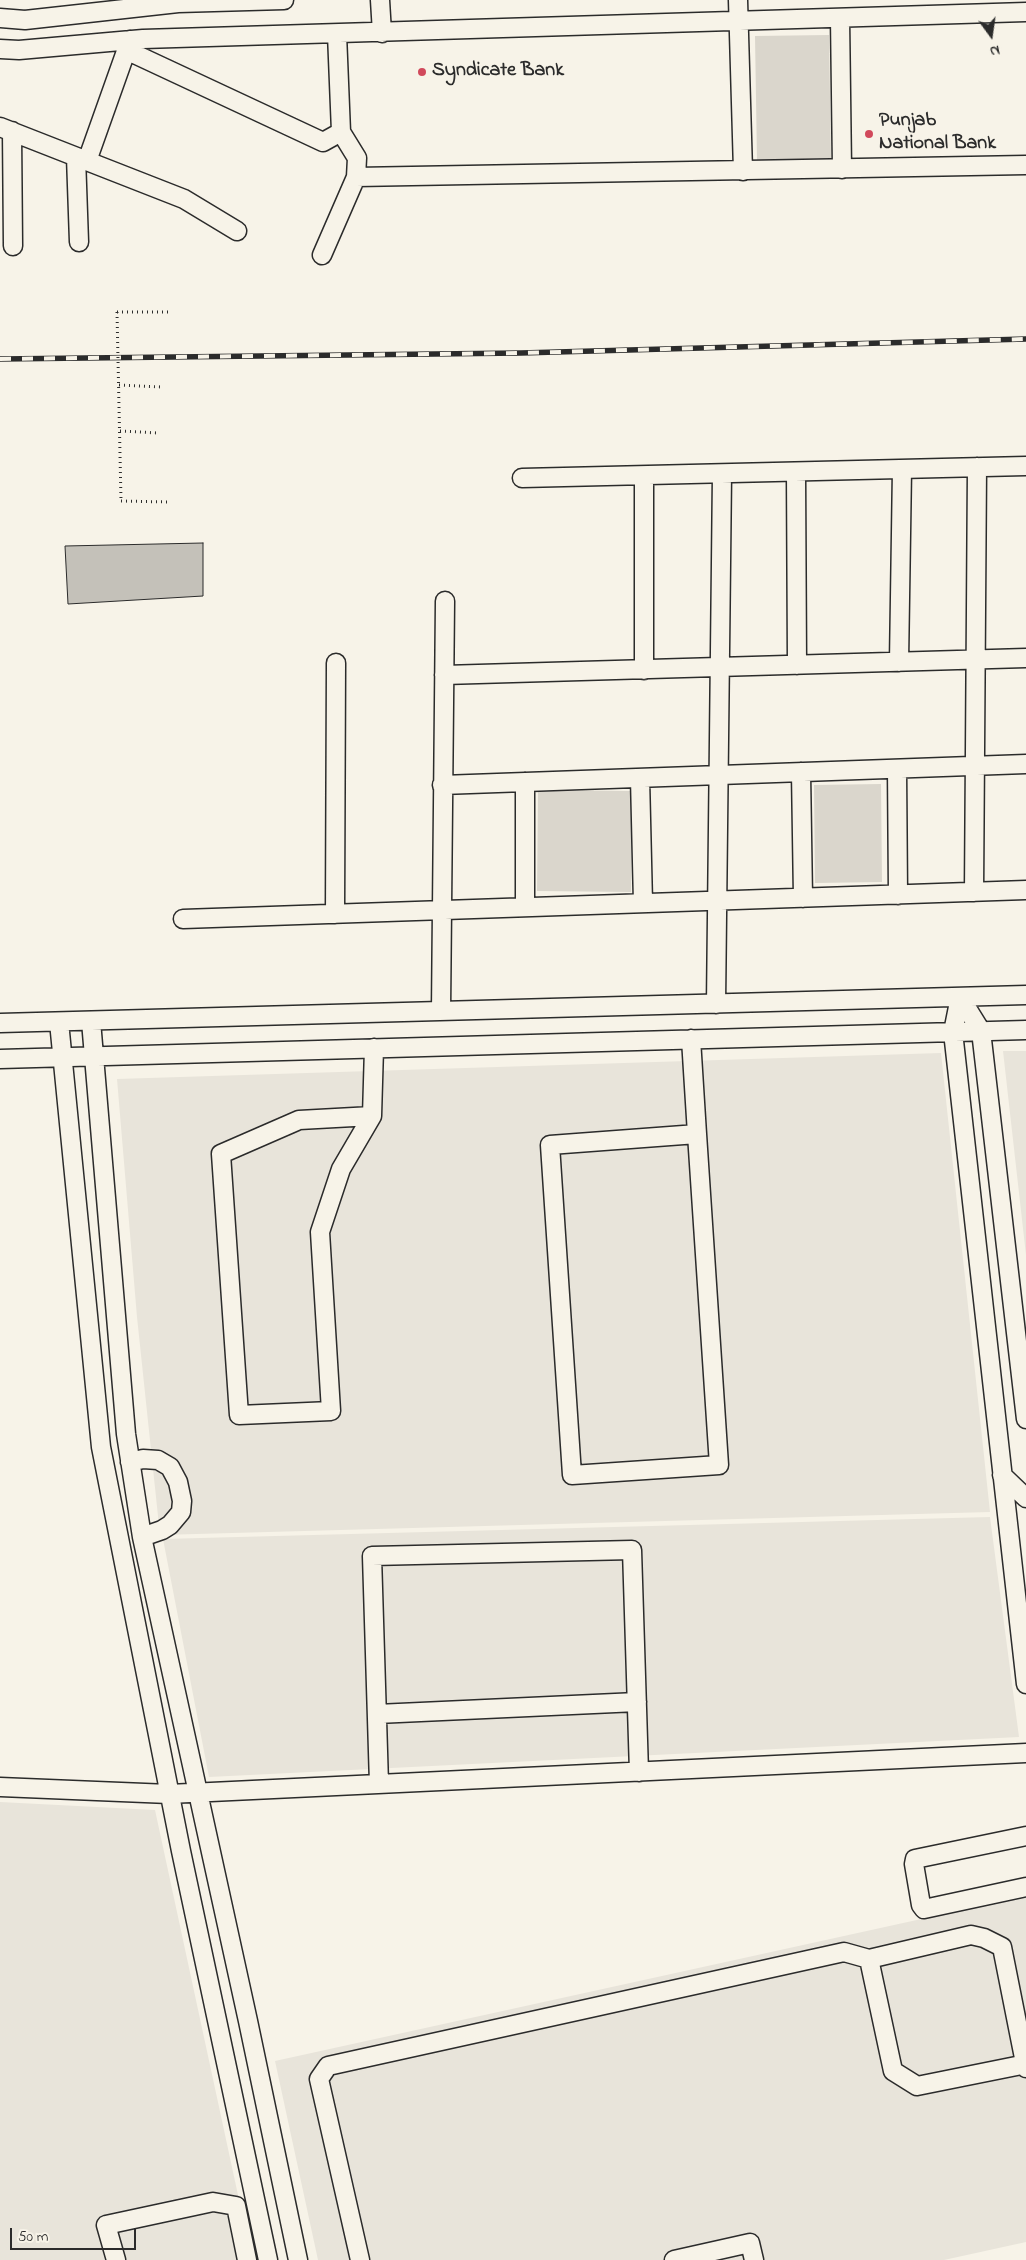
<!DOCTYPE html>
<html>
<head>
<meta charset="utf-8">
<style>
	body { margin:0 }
	#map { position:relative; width:1026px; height:2260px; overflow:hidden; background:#f7f3e8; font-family:"Indie Flower",sans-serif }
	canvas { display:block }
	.north { position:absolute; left:966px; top:10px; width:50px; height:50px; -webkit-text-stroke:4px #f7f3e8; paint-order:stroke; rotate:166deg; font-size:14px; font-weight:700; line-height:20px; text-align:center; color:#2b2b2b }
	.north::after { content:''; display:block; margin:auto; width:18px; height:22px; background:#2b2b2b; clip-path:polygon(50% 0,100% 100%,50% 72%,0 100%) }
	.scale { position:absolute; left:10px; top:2228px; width:126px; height:22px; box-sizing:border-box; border:2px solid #2b2b2b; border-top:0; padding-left:6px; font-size:15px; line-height:18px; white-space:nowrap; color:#2b2b2b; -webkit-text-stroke:4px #f7f3e8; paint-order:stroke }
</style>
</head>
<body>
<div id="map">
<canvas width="1026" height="2260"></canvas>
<div class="north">N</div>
<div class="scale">50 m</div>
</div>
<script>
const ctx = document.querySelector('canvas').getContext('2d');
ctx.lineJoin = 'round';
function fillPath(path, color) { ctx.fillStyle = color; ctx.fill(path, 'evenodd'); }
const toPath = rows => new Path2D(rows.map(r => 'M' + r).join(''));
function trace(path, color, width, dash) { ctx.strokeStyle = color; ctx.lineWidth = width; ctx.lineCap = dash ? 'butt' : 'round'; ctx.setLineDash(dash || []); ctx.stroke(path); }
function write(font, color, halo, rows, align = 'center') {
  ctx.font = font + ' "Indie Flower",sans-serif'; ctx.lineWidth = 5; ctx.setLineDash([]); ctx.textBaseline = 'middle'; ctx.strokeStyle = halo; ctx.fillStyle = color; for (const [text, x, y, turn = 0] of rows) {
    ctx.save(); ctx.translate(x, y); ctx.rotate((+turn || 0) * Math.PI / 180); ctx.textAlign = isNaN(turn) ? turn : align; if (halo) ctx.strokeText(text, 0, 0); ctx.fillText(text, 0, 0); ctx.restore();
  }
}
fillPath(toPath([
	[1003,1051,1026,1051,1026,1255],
	[941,1053,990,1512,160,1535,137,1317,117,1079],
	[990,1517,1019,1737,209,1777,163,1539],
	[0,1802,155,1810,252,2260,0,2260],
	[1026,1896,1026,2242,944,2260,318,2260,275,2061]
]), '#e8e4da');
fillPath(toPath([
	[829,35,831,160,757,161,755,36],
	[881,784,882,882,815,883,814,785],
	[538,790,632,791,631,892,537,891]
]), '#dad6cc');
const building = toPath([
	[203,543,203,596,68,604,65,546,203,543]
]);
fillPath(building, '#c4c1b9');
trace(building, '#2b2b2b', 1);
const minor = toPath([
	[380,0,382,33],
	[738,0,743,171],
	[0,18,25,20,178,3,284,0],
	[840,18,842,169],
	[0,49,19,50,143,39,1026,12],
	[126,50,323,142,341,132],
	[0,127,184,199,237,231],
	[12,131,13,246],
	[76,157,79,242],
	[87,161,130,40],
	[356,177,1026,165],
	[322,255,356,177,357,158,341,132,337,34],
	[796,472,797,665],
	[644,476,644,670],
	[522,478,1026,466],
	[899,662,902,469],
	[444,675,1026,658],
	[897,769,898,895],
	[801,772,803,898],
	[640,778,643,903],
	[525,782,525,907],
	[442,785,1026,764],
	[974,892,977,467],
	[335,914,336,663],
	[183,919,1026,890],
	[960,997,953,1032,1026,1684],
	[960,997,981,1031,1026,1419],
	[716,1004,722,474],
	[441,1011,445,601],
	[91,1021,126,1434,142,1537,248,2021,298,2260],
	[59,1022,101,1447,181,1851,268,2260],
	[0,1023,1026,995],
	[691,1039,697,1134,719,1465,572,1475,550,1145,697,1134],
	[0,1059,1026,1030],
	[372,1116,299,1120,221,1154,239,1415,331,1411,320,1232,341,1169,372,1116,374,1048],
	[130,1462,143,1459,158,1460,170,1467,178,1482,182,1501,181,1512,170,1525,162,1530,142,1537],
	[1002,1475,1026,1498],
	[377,1714,637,1702],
	[379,1784,372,1556,632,1550,639,1772],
	[0,1787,169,1794,1026,1753],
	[1026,1836,915,1859,914,1864,921,1905,924,1909,1026,1887],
	[869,1959,893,2071,917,2086,1026,2064],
	[116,2260,106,2225,213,2202,236,2206,247,2260],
	[360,2260,319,2079,328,2066,844,1952,869,1959,971,1935,984,1938,1002,1947,1026,2068],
	[674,2260,750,2243,754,2260]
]);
trace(minor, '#2b2b2b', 21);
trace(toPath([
	[117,312,168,312],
	[119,385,162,387],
	[120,431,158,433],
	[121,501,168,502]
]), '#2b2b2b', 3, [1, 4]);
trace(minor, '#f7f3e8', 18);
const rail = toPath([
	[0,359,521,353,1026,339]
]);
trace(rail, '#2b2b2b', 5.5);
trace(rail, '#f7f3e8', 4, [11]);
trace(toPath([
	[117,312,121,501]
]), '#2b2b2b', 3, [1, 4]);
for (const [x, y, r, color] of [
	[422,72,5,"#d1495b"],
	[869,134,5,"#d1495b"]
]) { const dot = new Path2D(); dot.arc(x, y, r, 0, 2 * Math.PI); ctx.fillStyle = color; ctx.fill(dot); trace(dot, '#f7f3e8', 2); }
write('bold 20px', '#2b2b2b', '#f7f3e8', [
	["Syndicate Bank",432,72],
	["Punjab",879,122],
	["National Bank",879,145]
], 'left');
</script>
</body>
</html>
